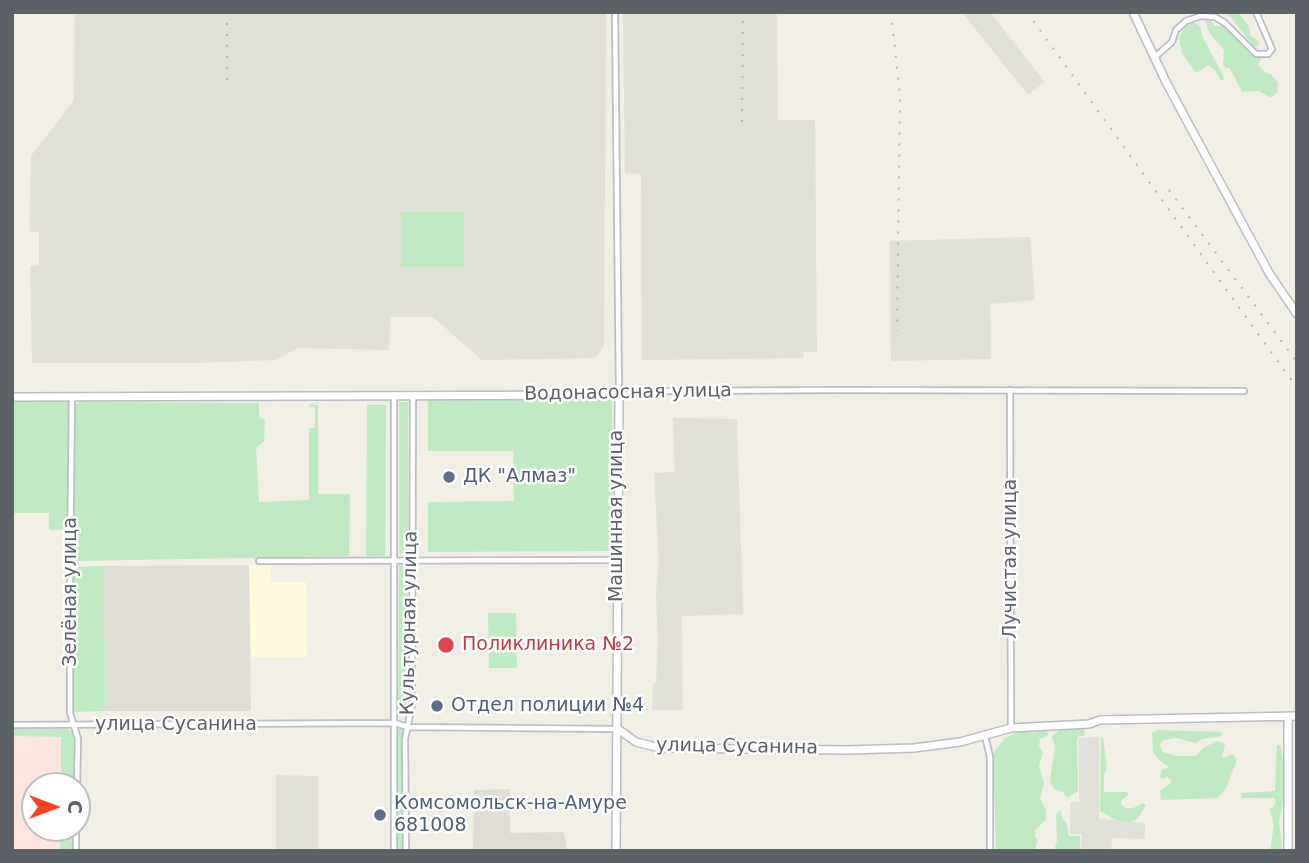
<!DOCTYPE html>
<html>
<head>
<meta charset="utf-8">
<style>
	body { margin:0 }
	#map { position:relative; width:1309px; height:863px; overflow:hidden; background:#f0eee5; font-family:"DejaVu Sans",sans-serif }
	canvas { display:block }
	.frame { position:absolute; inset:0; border:14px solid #5c6067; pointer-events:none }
	.north { position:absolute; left:21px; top:772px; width:70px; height:70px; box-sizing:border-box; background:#fff; border:2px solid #bebfc2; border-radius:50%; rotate:90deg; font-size:19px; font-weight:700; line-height:28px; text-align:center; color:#5c6067 }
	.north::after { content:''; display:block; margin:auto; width:24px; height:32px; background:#f84023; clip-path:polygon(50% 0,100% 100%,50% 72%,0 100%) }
</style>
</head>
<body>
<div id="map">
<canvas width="1309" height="863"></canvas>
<div class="frame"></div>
<div class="north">С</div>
</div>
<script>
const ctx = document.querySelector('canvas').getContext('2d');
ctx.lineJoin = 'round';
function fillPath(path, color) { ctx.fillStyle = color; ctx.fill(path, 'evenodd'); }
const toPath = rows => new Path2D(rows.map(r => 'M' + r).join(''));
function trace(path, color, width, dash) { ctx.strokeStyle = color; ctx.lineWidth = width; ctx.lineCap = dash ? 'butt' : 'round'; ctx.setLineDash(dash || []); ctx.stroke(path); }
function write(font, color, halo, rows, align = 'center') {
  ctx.font = font + ' "DejaVu Sans",sans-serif'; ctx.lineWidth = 5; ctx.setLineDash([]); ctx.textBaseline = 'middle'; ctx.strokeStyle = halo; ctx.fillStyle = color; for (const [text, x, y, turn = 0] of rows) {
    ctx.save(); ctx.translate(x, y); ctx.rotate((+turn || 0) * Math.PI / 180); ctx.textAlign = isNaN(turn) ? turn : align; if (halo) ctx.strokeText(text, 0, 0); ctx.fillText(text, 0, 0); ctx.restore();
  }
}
fillPath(toPath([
	[249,565,271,565,271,582,306,582,307,657,251,657]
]), '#fff9db');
fillPath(toPath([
	[75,12,606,12,604,346,595,358,482,360,433,317,390,317,389,350,298,348,276,360,196,363,32,363,30,266,39,265,39,232,29,231,31,156,74,100],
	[623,12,777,12,778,120,815,120,817,352,804,352,803,358,642,360,641,174,625,173],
	[962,12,990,12,1045,82,1028,95],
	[1030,237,1035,300,990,304,991,359,891,361,890,241],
	[673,418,737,419,743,614,682,616,683,710,652,710,653,683,656,683,658,643,656,593,659,563,654,473,675,472],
	[1099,737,1099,819,1145,823,1145,839,1112,838,1111,851,1081,851,1082,834,1070,834,1070,802,1079,802,1079,738],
	[276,775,318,776,318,851,276,851]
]), '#e1e0d9');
fillPath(toPath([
	[249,565,251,711,105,711,104,566],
	[510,789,510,833,564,832,567,851,473,851,474,790]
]), '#e0ded4');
fillPath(toPath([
	[12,736,62,737,61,786,35,786,35,828,60,828,60,851,12,851]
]), '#fee5e1');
fillPath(toPath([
	[1221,12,1237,12,1249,26,1250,35,1260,42,1258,46,1254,47,1230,16],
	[1205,21,1211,21,1215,26,1223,26,1236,37,1249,53,1261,58,1258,65,1262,70,1268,74,1271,74,1278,83,1277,92,1271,98,1259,91,1242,92,1230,68,1226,68,1223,65,1224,50,1209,32],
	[1193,22,1200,26,1202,36,1223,75,1224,79,1221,81,1215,70,1208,65,1196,73,1182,53,1179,38,1185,27],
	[401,212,464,212,464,267,401,267],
	[12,400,67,400,70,405,68,530,49,530,49,513,12,513],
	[428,400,612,400,613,551,428,552,428,502,514,501,513,451,428,451],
	[79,402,259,403,259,418,265,419,264,441,256,448,259,502,309,500,309,428,315,428,315,407,309,407,309,404,318,405,318,494,350,494,349,556,74,561,75,406],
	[399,402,408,402,408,553,399,553],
	[367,405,386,405,385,556,366,556],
	[399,565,408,565,407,710,398,709],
	[104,566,105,711,74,712,74,567],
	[488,613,516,613,517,668,489,668],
	[400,727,403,730,403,851,397,851,397,730],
	[12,729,68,729,72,732,75,739,74,786,61,786,61,737,12,736],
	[1061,729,1083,729,1085,732,1084,736,1079,736,1077,739,1078,791,1067,798,1063,792,1054,789,1050,781,1055,747,1052,736],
	[1024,730,1034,733,1046,730,1048,733,1047,736,1040,739,1039,746,1043,753,1039,766,1044,783,1040,798,1046,810,1046,819,1035,830,1035,836,1038,840,1034,851,996,851,993,754,1005,738],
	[1158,730,1221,732,1222,735,1219,737,1202,739,1196,743,1176,738,1163,740,1160,745,1163,752,1176,756,1196,756,1203,748,1217,741,1223,743,1225,745,1222,756,1224,758,1233,754,1237,760,1225,790,1217,798,1161,800,1160,791,1170,784,1172,780,1167,777,1162,779,1160,777,1162,770,1168,768,1168,766,1159,760,1153,752,1152,733],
	[1103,737,1107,768,1104,775,1104,792,1127,792,1128,795,1121,801,1121,805,1126,808,1133,808,1143,803,1146,805,1138,818,1133,821,1127,822,1116,820,1100,811,1101,738],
	[1277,745,1280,745,1284,765,1283,803,1279,822,1282,851,1270,851,1274,825,1269,808,1274,807,1276,801,1274,798,1242,798,1241,793,1275,791],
	[1060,810,1063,819,1066,822,1069,836,1080,836,1080,851,1054,851,1057,841,1056,815],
	[60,828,74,828,73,851,60,851]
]), '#bfeac2');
const street = toPath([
	[615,12,619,395,669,391,836,390,1244,391],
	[1155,57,1172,42,1176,30,1186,21,1201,16,1215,17,1225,23,1256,54,1268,54,1272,49,1256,12],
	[1010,390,1011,728],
	[394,395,394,851],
	[72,397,70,565,70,713,78,739,77,786],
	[259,561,616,560],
	[12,725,395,723,408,727,616,729],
	[985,736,990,757,990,851],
	[76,851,76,828],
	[406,851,405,739,412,705,413,395]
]);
const secondary = toPath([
	[1133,12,1167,84,1269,273,1297,314],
	[12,397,619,395,616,851],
	[618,729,636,742,660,748,847,750,914,748,960,742,1011,728,1089,724,1100,720,1297,716],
	[1288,851,1288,716]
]);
trace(street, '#bcbec5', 8);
trace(secondary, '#babdc4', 10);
trace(street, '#fff', 4.5);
trace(secondary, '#fff', 7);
trace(toPath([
	[227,12,227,85],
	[891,12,900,95,897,331],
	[1027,12,1297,388],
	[742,122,743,12],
	[1169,190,1297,362]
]), '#b6b7b8', 2, [2, 9]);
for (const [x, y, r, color] of [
	[449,477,7,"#5c6f8a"],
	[446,645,9,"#e0444e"],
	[437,706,7,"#5c6f8a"],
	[380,815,7,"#5c6f8a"]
]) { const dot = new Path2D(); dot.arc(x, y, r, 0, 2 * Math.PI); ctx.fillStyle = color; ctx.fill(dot); trace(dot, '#fff', 2.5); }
write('19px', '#5c6067', '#fff', [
	["Водонасосная улица",628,393,-1],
	["Машинная улица",617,516,-90],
	["Лучистая улица",1011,559,-90],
	["Зелёная улица",71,592,-90],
	["Культурная улица",410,623,-89],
	["улица Сусанина",176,725],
	["улица Сусанина",737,747,1]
]);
write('19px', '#4e5e75', '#fff', [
	["ДК \"Алмаз\"",463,477],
	["Отдел полиции №4",451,706],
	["Комсомольск-на-Амуре",394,804],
	["681008",394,826]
], 'left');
write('19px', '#be3a42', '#fff', [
	["Поликлиника №2",462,645]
], 'left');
</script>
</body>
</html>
